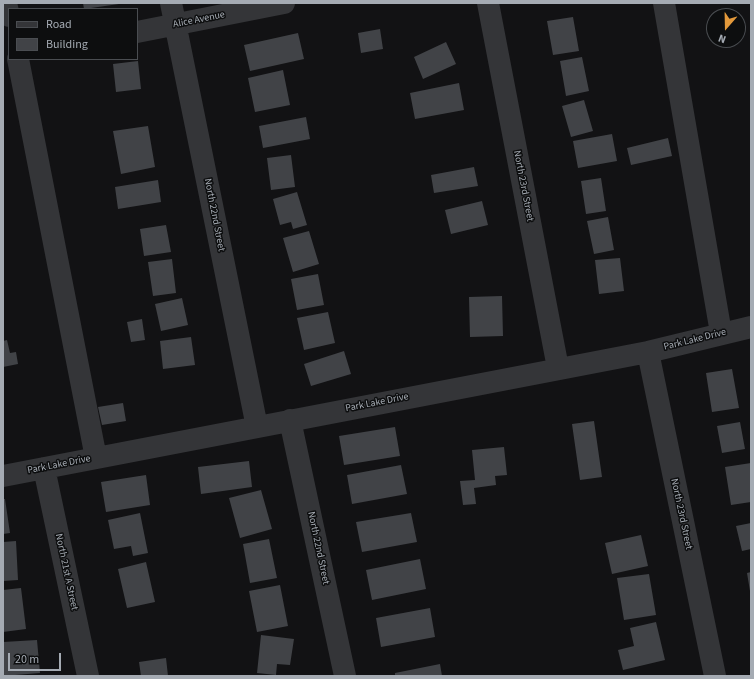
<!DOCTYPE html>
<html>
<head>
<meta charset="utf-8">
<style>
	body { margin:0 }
	#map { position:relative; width:754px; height:679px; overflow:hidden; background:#121214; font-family:"Source Sans 3",sans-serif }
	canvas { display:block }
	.frame { position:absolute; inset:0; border:4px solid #a5abb3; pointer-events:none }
	.legend { position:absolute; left:8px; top:8px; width:130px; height:52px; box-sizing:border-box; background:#0d0e0f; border:1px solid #4a4d51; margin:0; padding:5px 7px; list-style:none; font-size:12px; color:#a5abb3 }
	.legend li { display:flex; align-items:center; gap:8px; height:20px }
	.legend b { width:20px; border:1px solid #4a4d51 }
	.north { position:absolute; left:706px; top:8px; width:40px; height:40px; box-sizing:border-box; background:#0d0e0f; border:1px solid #4a4d51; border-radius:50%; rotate:200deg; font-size:11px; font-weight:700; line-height:16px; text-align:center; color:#a5abb3 }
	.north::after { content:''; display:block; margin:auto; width:14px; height:18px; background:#e3993b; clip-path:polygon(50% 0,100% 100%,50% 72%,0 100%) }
	.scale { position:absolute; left:8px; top:653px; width:53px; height:18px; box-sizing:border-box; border:2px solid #a5abb3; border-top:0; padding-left:5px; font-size:12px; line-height:14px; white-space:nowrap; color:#a5abb3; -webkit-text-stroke:3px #0d0e0f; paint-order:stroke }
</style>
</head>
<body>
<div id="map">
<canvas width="754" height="679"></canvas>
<div class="frame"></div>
<ul class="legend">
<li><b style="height:5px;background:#343538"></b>Road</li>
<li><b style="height:11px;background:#414347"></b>Building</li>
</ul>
<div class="north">N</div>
<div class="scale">20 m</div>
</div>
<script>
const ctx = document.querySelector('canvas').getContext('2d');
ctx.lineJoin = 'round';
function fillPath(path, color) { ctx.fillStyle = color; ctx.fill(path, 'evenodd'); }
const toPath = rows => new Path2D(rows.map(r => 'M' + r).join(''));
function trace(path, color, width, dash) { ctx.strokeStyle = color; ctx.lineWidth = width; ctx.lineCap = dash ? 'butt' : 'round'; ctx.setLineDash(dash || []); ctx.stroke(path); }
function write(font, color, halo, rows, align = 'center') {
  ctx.font = font + ' "Source Sans 3",sans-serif'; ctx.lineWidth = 3; ctx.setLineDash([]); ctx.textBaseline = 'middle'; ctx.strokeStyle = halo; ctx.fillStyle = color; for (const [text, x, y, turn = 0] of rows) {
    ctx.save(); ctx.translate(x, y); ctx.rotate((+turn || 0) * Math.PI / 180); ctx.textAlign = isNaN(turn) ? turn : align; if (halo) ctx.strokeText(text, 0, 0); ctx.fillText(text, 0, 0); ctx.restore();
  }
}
fillPath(toPath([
	[83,3,119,3,119,4,84,9],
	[573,17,579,51,553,55,547,21],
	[380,29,383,49,361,53,358,33],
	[298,33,304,59,250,71,244,45],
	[446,42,456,64,423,79,414,57],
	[582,57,589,91,566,96,560,61],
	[138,61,141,89,116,92,113,64],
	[283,70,290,105,255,112,248,78],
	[459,83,464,110,415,119,410,93],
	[584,100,593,131,571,137,562,106],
	[306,117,310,139,263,148,259,126],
	[148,126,155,167,121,174,113,131],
	[612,134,617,161,578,168,573,141],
	[668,138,672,156,631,165,627,148],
	[291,155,295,187,271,190,267,158],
	[474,167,478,186,434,193,431,175],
	[601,178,606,211,586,214,581,181],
	[158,180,161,202,118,209,115,187],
	[297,192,307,225,293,229,291,222,280,225,273,199],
	[482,201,488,225,451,234,445,210],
	[608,217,614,250,594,254,587,221],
	[166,225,171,252,144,256,140,229],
	[309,231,319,264,293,272,283,238],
	[620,258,624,291,599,294,595,260],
	[172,259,176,293,153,296,148,262],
	[318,274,324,305,297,310,291,279],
	[502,296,503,336,470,337,469,297],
	[182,298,188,325,161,331,155,304],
	[328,312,335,343,304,350,297,318],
	[142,319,145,340,131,342,127,322],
	[191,337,195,365,163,369,160,341],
	[7,340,10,353,16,352,18,364,3,367,3,341],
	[344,351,351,374,311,386,304,364],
	[732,369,739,408,712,412,706,373],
	[123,403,126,421,102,425,98,407],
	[594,421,602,477,580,480,572,424],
	[740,422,745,449,722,453,717,426],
	[395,427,400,456,344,465,339,436],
	[504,447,507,475,495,476,496,485,474,488,476,504,463,505,460,481,475,480,472,450],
	[249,461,252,487,201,494,198,467],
	[751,463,751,502,731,505,725,467],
	[401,465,407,494,352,504,347,475],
	[146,475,150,505,106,512,101,482],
	[261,490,272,529,240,538,229,498],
	[3,499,5,499,10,533,3,534],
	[140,513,148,553,133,556,131,546,114,549,108,520],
	[411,513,417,542,362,552,356,522],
	[751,523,751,549,742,551,736,526],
	[641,535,648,566,612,574,605,543],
	[269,539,277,578,250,583,243,544],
	[16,541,18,580,3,581,3,542],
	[420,559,426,589,372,600,366,570],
	[146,562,155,602,127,608,118,569],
	[751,572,751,590,750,591,747,573],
	[649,574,656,615,624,620,617,578],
	[280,585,288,626,257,632,249,591],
	[21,588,26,629,3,632,3,590],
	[430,608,435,637,381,647,376,618],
	[656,622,665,660,623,670,618,650,634,646,630,628],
	[261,635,294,639,290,665,277,664,276,675,257,673],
	[37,640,40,673,3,676,3,642],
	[166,658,168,676,141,676,139,662],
	[440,664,442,676,395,676,395,673]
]), '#414347');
trace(toPath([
	[6,3,9,16],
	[171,3,257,427],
	[488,3,558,368],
	[664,3,721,333],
	[137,32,284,3],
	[18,59,96,458],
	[648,352,715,676],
	[290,420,345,676],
	[44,468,88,676],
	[3,476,648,352,751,327]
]), '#343538', 22);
write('10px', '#a5abb3', '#0d0e0f', [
	["Alice Avenue",199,20,-11],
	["North 23rd Street",523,186,79],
	["North 22nd Street",214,215,79],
	["Park Lake Drive",695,340,-14],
	["Park Lake Drive",377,403,-11],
	["Park Lake Drive",59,465,-11],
	["North 23rd Street",681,514,78],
	["North 22nd Street",318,548,78],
	["North 21st A Street",66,572,78]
]);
</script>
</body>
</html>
